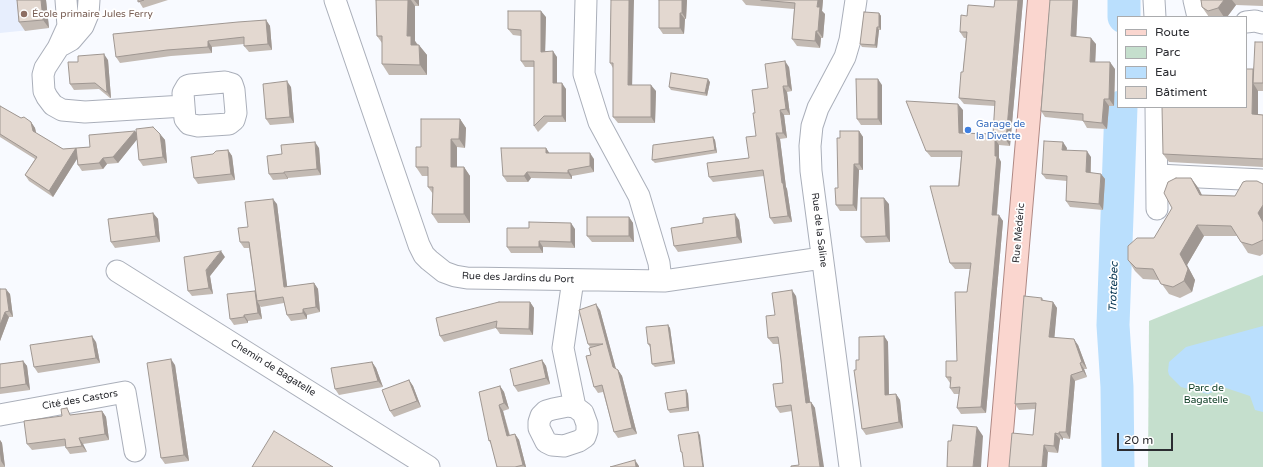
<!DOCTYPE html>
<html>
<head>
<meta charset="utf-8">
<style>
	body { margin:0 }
	#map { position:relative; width:1263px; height:467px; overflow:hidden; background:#f8faff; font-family:"Varela Round",sans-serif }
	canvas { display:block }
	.legend { position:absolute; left:1117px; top:16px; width:130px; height:92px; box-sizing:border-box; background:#fff; border:1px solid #aaabad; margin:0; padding:5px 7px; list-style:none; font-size:12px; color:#2b2c31 }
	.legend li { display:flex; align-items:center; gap:8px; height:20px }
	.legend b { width:20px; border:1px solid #aaabad }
	.scale { position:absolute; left:1117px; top:433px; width:56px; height:18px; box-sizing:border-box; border:2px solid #2b2c31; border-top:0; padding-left:5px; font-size:12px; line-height:14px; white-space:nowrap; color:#2b2c31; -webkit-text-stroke:3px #fff; paint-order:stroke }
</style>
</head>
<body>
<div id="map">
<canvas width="1263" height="467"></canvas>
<ul class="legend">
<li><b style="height:5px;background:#fad6cf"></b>Route</li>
<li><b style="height:11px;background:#c5dfcd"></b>Parc</li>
<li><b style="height:11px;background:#badffd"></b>Eau</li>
<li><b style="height:11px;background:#e3d8d0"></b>Bâtiment</li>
</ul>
<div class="scale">20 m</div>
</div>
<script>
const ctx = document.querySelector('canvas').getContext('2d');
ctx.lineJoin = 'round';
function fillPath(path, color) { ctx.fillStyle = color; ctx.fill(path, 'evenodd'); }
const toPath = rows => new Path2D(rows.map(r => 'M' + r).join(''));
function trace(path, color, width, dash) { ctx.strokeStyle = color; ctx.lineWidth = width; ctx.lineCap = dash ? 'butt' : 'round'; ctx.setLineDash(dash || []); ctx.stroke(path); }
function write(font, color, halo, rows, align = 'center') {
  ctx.font = font + ' "Varela Round",sans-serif'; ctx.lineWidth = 3.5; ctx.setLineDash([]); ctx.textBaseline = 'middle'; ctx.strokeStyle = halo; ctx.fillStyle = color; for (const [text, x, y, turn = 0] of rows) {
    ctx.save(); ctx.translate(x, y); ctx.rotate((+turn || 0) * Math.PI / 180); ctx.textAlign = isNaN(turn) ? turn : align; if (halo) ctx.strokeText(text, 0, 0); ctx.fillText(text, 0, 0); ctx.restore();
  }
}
fillPath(toPath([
	[0,0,46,0,49,28,0,33]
]), '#e7eefd');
fillPath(toPath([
	[1263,275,1263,467,1148,467,1149,321]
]), '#c5dfcd');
fillPath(toPath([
	[1263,326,1263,412,1255,410,1250,396,1223,387,1208,394,1181,387,1169,375,1168,371,1169,362,1186,347]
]), '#badffd');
trace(toPath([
	[1124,17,1124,0],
	[1118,467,1117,387,1113,325,1121,107]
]), '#badffd', 33);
const minor = toPath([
	[66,0,68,26,58,48,45,68,43,75,44,91,47,97,53,105,62,110,85,112,184,106],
	[335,0,419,245,424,255,429,260,444,272,455,276,467,278,664,281,822,258],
	[586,0,584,74,599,122,639,196,659,263,661,281],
	[1154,0,1155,17],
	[1194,0,1198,17],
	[1246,22,1255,21,1263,23],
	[62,45,71,40,83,26,88,14,89,0],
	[225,82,232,84,234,90,236,113,234,120,229,124,198,126,189,124,185,119,183,93,187,86,190,85,225,82],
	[1156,107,1157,209],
	[1157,175,1263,180],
	[117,271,429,467],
	[573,280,563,348,575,407],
	[568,406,575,407,583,413,587,424,587,431,585,437,579,441,564,446,552,445,546,442,539,428,539,422,541,416,546,411,553,409,568,406],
	[0,415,125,392,135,451],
	[850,467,811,171,810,146,812,126,818,108,845,57,850,40,856,0]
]);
const major = toPath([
	[999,467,1039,0]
]);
trace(minor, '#aaafba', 23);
trace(major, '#af8883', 24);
trace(minor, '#fff', 21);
trace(major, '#fad6cf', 22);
fillPath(toPath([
	[17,0,46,0,49,28,25,31,19,22],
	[138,0,168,0,143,8],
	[376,0,419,0,419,6,415,6,415,41,427,55,427,75,389,75,382,64,382,43,377,36],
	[611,0,632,85,656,91,655,123,618,123,613,117,613,68,610,63],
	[659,0,687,0,686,19,685,19,684,34,663,34,659,28],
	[742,0,823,0,822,11,825,14,823,38,821,38,820,48,797,46,792,39,794,9,746,5],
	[995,0,1023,0,1010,146,999,145,999,158,1001,162,997,215,1003,221,986,413,961,414,957,408,959,394,954,394,950,388,950,383,946,377,957,361,970,269,955,269,950,263,961,157,931,157,926,151,963,110,963,133,993,134,995,106,964,104,959,98,963,72,966,38,964,38,960,32,967,16,994,7],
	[1050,0,1078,0,1076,37,1096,44,1095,62,1115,69,1114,106,1109,106,1107,129,1087,128,1083,121,1045,117,1041,111],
	[1201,0,1263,0,1263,6,1236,5,1227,17,1209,17,1202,7],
	[879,13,881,16,881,30,879,30,877,48,862,47,860,44],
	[546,17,545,51,557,57,557,83,566,89,566,122,548,122,538,132,534,126,534,67,525,67,521,61,521,36,513,35,508,29],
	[266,20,270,26,272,50,249,52,244,46,244,44,212,47,212,53,171,56,120,63,116,57],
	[1263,42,1263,91,1258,91,1258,114,1263,115,1263,167,1169,162,1163,154,1253,69],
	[108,60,111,98,110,98,99,89,74,90,70,84],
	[789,67,792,91,787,92,790,115,784,115,787,138,780,139,786,187,787,189,792,222,774,224,770,218,764,176,713,182,709,177,749,158,756,136,755,113,768,88],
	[710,82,707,96,671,90,669,87],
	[882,85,882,125,861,125,857,119],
	[291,87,294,123,270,125,266,119],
	[0,106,21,118,31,122,35,128,36,133,63,149,90,147,135,131,137,133,160,134,165,140,167,163,143,166,139,160,137,139,118,163,107,164,103,169,82,171,78,165,77,159,53,197,29,181,25,175,35,159,0,137],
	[460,119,466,128,465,148,457,147,457,167,464,167,470,176,470,223,438,223,432,214,433,194,428,187,428,176,422,176,416,167,421,147],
	[859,131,863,137,863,170,859,170,857,211,840,211,836,205,838,188,840,138],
	[713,137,715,140,717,153,655,163,652,160],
	[319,148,321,175,288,178,288,179,273,180,269,174,282,154],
	[546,148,549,153,594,159,594,172,572,176,572,179,531,178,528,182,507,182,503,176],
	[1067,148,1066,150,1091,157,1091,173,1101,174,1105,179,1103,210,1070,207,1066,201,1067,181,1046,179,1042,174],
	[228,150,232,156,235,180,198,184,194,178,213,154],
	[1191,178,1199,189,1202,195,1235,196,1263,184,1263,254,1260,256,1248,253,1237,236,1204,236,1187,265,1195,280,1192,292,1180,298,1169,294,1159,280,1143,279,1135,271,1128,260,1154,238],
	[277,204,287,287,314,283,318,289,320,312,307,315,307,319,291,321,287,315,284,303,261,307,260,306,262,319,248,321,248,323,234,325,230,319,256,292,249,248,244,248,240,242,248,227],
	[889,204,890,242,866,243,861,237],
	[153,213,158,219,160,242,115,248,111,242],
	[629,217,633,223,634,242,592,242,587,236],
	[739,220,742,243,678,252,674,246],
	[575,229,575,248,543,247,543,253,511,253,507,247],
	[225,257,210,276,213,294,192,296,188,291],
	[0,289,10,294,13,317,9,317,0,341],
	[796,296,810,402,811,402,815,408,799,465,792,411,780,413,776,407,783,383,779,344,773,344,768,338,775,315],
	[1042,298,1044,301,1053,302,1057,308,1054,337,1078,345,1087,369,1084,369,1087,377,1075,381,1070,439,1063,438,1063,440,1060,439,1058,453,1048,452,1033,435,1035,409,1019,410,1015,404],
	[530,302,534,308,533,335,500,334,496,328,444,342,440,336],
	[600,310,616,369,618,370,622,376,637,434,618,438,614,432,603,392,598,393,594,387,590,347,588,344],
	[668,325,670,328,675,364,655,367,652,364,650,347,648,344],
	[884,336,888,342,889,395,896,394,900,400,903,428,866,435,862,429,856,370],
	[96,342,100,363,38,373,34,367],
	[542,360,546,366,550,384,518,392,514,386],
	[23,361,27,366,30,390,0,394,0,364],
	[372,362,376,368,383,387,339,395,335,389],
	[175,365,189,461,165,464,161,458],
	[409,380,413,386,421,407,394,417,390,411],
	[500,386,504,392,509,409,503,411,510,435,515,434,519,440,526,467,497,467,491,444,489,441],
	[686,390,688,394,689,411,670,413,668,410],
	[102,411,106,417,109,440,83,444,87,452,70,454,66,448,65,446,32,450,27,444,71,415],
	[0,440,2,443,5,467,0,467]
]), '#c3bab3');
fillPath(toPath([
	[41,0,46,0,49,28,43,20],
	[408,0,411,0,415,6,415,41,418,46,411,45,407,36],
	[414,0,419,0,419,6],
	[629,0,634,0,632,91,628,85],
	[682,0,687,0,686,19,682,13],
	[818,0,823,0,822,11,825,14,823,38,818,31,817,7],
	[1018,0,1023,0,1010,146,1006,140],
	[1073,0,1078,0,1076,43,1071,36],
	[1224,0,1232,0,1236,5,1227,17,1224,17,1218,8],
	[541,11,546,17,545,58,541,52],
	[680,13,685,19,684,34,680,28],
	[879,13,881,16,881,30,879,27],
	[266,20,270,26,272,50,268,44],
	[877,27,879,30,877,48,875,45],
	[816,31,821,38,820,48,815,41],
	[1091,38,1096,44,1095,68,1090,62],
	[208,41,212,47,212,53,208,47],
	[419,45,427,55,427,75,420,65],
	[553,51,557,57,557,89,553,83],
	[104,54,108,60,111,98,107,92],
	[785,61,789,67,792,91,788,86],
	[1110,62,1115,69,1114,106,1109,99],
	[1253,69,1253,83,1258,91,1258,122,1252,114],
	[708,79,710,82,707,96,705,93],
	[878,79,882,85,882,125,878,119],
	[287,81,291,87,294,123,290,117],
	[562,83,566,89,566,122,562,116],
	[651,85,656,91,655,123,651,117],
	[783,86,787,92,790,115,786,109],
	[1104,99,1109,106,1107,129,1102,123],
	[958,104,963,110,963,139,959,133],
	[780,110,784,115,787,138,783,133],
	[460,119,466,128,465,148,459,139],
	[31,122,35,128,37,137,33,131],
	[135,131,139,137,118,163,113,157],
	[859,131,863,137,863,170,859,164],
	[776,133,780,139,786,187,787,189,792,222,788,216,782,183],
	[160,134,165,140,167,163,163,157],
	[713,137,715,140,717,153,715,150],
	[451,139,457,147,457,175,451,167],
	[995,139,999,145,999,158,1001,162,996,221,992,215],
	[315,142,319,148,321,175,317,169],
	[1063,142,1067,148,1066,155,1062,150],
	[76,148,80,154,53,197,49,191],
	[546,148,550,154,546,153],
	[228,150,232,156,235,180,231,174],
	[1087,151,1091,157,1090,178,1086,172],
	[590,153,594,159,594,172,590,166],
	[103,158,107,164,103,169,99,163],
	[854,164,859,170,857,211,853,205],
	[464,167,470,176,470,223,464,214],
	[568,170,572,176,572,179,568,173],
	[284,172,288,178,288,179,284,173],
	[527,172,531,178,528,182,524,176],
	[1101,174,1105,179,1103,210,1099,204],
	[1191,178,1199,189,1207,206,1200,195],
	[884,198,889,204,890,242,886,236],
	[273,199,277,204,288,293,284,287],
	[1263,205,1263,222,1258,213],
	[153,213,158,219,160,242,156,236],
	[735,214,739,220,742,243,737,237],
	[999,215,1003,221,986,413,981,407],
	[629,217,633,223,634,242,629,236],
	[571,223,575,229,575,248,571,242],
	[1197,225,1204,236,1187,265,1195,280,1192,292,1184,281,1180,254],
	[539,241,543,247,543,253,539,247],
	[221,251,225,257,210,276,213,294,209,288,206,270],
	[314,283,318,289,320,312,316,307],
	[6,289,10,294,13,317,9,311],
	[792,290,796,296,811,409,806,403],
	[255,291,259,297,257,301,260,306,262,319,258,313],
	[530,302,534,308,533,335,529,329],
	[1053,302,1057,308,1054,343,1049,337],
	[596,304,600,310,617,373,613,367],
	[303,309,307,315,307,319,303,313],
	[5,312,9,317,0,341,0,325],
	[244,315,248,321,248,323,244,317],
	[668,325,670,328,675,364,673,361],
	[92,336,96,342,100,363,96,358],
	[884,336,888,342,889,400,885,395],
	[1074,339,1078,345,1087,369,1082,362],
	[171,359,175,365,189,461,184,455],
	[542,360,546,366,550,384,546,378],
	[23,361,27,366,30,390,26,384],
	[372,362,376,368,383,387,378,381],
	[1080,363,1084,369,1087,377,1083,371],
	[618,370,622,376,637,434,632,428],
	[1071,375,1075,381,1070,439,1066,432],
	[409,380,413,386,421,407,417,401],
	[500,386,504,392,509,409,504,403],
	[686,390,688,394,689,411,687,407],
	[896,394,900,400,903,428,899,422],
	[811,402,815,408,824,467,820,467],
	[499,405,503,411,511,442,507,436],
	[102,411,106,417,109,440,105,434],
	[977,427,983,436,981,467,973,467],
	[698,432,700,435,704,467,703,467],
	[1059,432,1063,438,1063,440,1059,434],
	[1055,433,1060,439,1058,453,1054,446],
	[515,434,519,440,526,467,525,467,523,465],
	[79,438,83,444,87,452,82,446],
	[0,440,2,443,5,467,1,461,0,454],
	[1044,445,1048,452,1047,467,1042,467],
	[635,460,639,466,639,467,636,467]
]), '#9f9792');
const building = toPath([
	[17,0,41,0,43,20,19,22,17,0],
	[138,0,144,0,138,2,138,0],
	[376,0,408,0,407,36,411,36,411,45,419,45,420,65,382,64,382,36,377,36,376,0],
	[611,0,629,0,628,85,651,85,651,117,613,117,613,63,610,63,611,0],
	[659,0,682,0,682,13,680,13,680,28,659,28,659,0],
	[761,0,818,0,817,7,820,7,818,31,816,31,815,41,792,39,795,3,761,0],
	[995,0,1018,0,1006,140,995,139,995,156,997,156,992,215,999,215,981,407,957,408,960,387,950,388,951,377,946,377,946,361,957,361,955,292,967,292,971,263,950,263,930,186,959,186,962,151,926,151,906,101,958,104,959,133,993,134,995,101,959,98,961,72,963,72,967,32,960,32,961,15,967,16,968,5,994,7,995,0],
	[1050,0,1073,0,1071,36,1091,38,1090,62,1110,62,1109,99,1104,99,1102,123,1083,121,1083,114,1041,111,1050,0],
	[1201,0,1224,0,1218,8,1208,11,1202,7,1201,0],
	[508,11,541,11,541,52,553,51,553,83,562,83,562,116,544,116,534,126,534,61,521,61,521,30,508,29,508,11],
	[864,12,879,13,879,27,877,27,875,45,860,44,864,12],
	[266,20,268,44,244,46,244,37,208,41,208,47,167,50,116,57,113,34,238,22,266,20],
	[1255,42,1263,42,1263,83,1253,83,1255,42],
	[104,54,107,92,106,92,95,83,70,84,68,62,78,62,78,56,104,54],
	[785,61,788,86,783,86,786,109,780,110,783,133,776,133,782,183,783,183,788,216,770,218,763,170,709,177,707,163,749,158,746,137,756,136,753,113,755,113,752,90,768,88,765,64,785,61],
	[1246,69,1253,69,1252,114,1263,115,1263,159,1163,154,1162,107,1246,107,1246,69],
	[671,73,708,79,705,93,669,87,671,73],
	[856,79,878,79,878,119,857,119,856,79],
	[287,81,290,117,266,119,263,84,287,81],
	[0,106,21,118,24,117,31,122,33,131,63,149,90,147,89,135,135,131,113,157,103,158,99,163,78,165,76,148,49,191,25,175,37,157,0,134,0,106],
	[421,119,460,119,459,139,451,139,451,167,464,167,464,214,432,214,433,187,428,187,428,167,416,167,416,147,421,147,421,119],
	[153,127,160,134,163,157,139,160,136,129,153,127],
	[840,131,859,131,859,164,854,164,853,205,836,205,835,188,838,188,837,138,840,138,840,131],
	[713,137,715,150,652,160,653,145,713,137],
	[1044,141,1063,142,1062,150,1087,151,1086,172,1101,174,1099,204,1066,201,1067,176,1042,174,1044,141],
	[315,142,317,169,284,172,284,173,269,174,267,156,282,154,281,145,315,142],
	[501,148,546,148,546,153,590,153,590,166,568,170,568,173,527,172,524,176,503,176,501,148],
	[228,150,231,174,194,178,191,157,213,154,216,151,228,150],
	[1176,178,1191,178,1200,195,1235,196,1243,182,1246,181,1257,181,1263,184,1263,205,1258,213,1263,222,1263,240,1252,245,1241,242,1231,226,1197,225,1180,254,1188,269,1184,281,1173,287,1161,284,1153,269,1136,268,1128,260,1128,246,1137,238,1154,238,1172,208,1164,193,1168,182,1176,178],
	[861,198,884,198,886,236,861,237,861,198],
	[273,199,284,287,314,283,316,307,303,309,303,313,287,315,283,297,257,301,249,242,240,242,238,228,248,227,245,202,273,199],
	[153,213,156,236,111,242,108,219,153,213],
	[735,214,737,237,674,246,671,228,703,223,703,218,735,214],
	[587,217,629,217,629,236,587,236,587,217],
	[529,222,571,223,571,242,539,241,539,247,507,247,507,228,529,228,529,222],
	[221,251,206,270,209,288,188,291,184,257,221,251],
	[0,289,6,289,9,311,5,312,0,325,0,289],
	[792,290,806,403,811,402,820,467,791,467,791,466,799,465,791,405,776,407,773,384,783,383,781,360,778,337,768,338,766,316,775,315,772,293,792,290],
	[255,291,258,313,244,315,244,317,230,319,227,294,255,291],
	[1024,296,1042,298,1041,300,1053,302,1049,337,1074,339,1082,362,1080,363,1083,371,1071,375,1066,432,1059,432,1059,434,1055,433,1054,446,1044,445,1042,467,1009,467,1012,433,1033,435,1036,403,1015,404,1024,296],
	[499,302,530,302,529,329,496,328,497,321,440,336,436,318,499,302],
	[596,304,613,367,618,370,632,428,614,432,602,385,594,387,586,356,591,355,589,348,603,344,588,344,579,310,596,304],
	[668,325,673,361,652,364,650,344,648,344,646,327,668,325],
	[92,336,96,358,34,367,30,345,92,336],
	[884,336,885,395,896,394,899,422,862,429,854,370,856,370,856,360,859,360,859,337,884,336],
	[171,359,184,455,161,458,147,363,171,359],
	[542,360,546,378,514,386,510,369,542,360],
	[23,361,26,384,0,388,0,364,23,361],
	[372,362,378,381,335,389,331,368,372,362],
	[409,380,417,401,390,411,382,390,409,380],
	[500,386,504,403,499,405,507,436,515,434,523,465,515,467,497,467,490,440,489,441,479,392,500,386],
	[686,390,687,407,668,410,665,393,686,390],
	[67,408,70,415,102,411,105,434,79,438,82,446,66,448,65,439,27,444,24,421,62,416,61,409,67,408],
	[953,425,977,427,973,467,947,467,948,441,951,441,953,425],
	[274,431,333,467,252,467,274,431],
	[698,432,703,467,684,467,682,452,681,452,678,435,698,432],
	[635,460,636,467,610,467,635,460]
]);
fillPath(building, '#e3d8d0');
trace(building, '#9f9792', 1);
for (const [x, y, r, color] of [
	[24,14,4,"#8d6e63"],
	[968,130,4,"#3f7fe0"]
]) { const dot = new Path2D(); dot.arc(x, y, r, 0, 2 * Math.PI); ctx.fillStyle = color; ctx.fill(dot); trace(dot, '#fff', 1.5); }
write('10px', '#785e54', '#fff', [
	["École primaire Jules Ferry",32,14]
], 'left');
write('10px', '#366cbe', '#fff', [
	["Garage de",976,124],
	["la Divette",976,136]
], 'left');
write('10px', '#2b2c31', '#fff', [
	["Rue de la Saline",819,230,83],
	["Rue Médéric",1019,233,-85],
	["Rue des Jardins du Port",518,278,2],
	["Chemin de Bagatelle",273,368,32],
	["Cité des Castors",80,400,-10]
]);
write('10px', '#07391f', '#fff', [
	["Parc de",1206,388],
	["Bagatelle",1206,400]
]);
write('italic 11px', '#043350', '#fff', [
	["Trottebec",1114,287,-88]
]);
</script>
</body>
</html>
